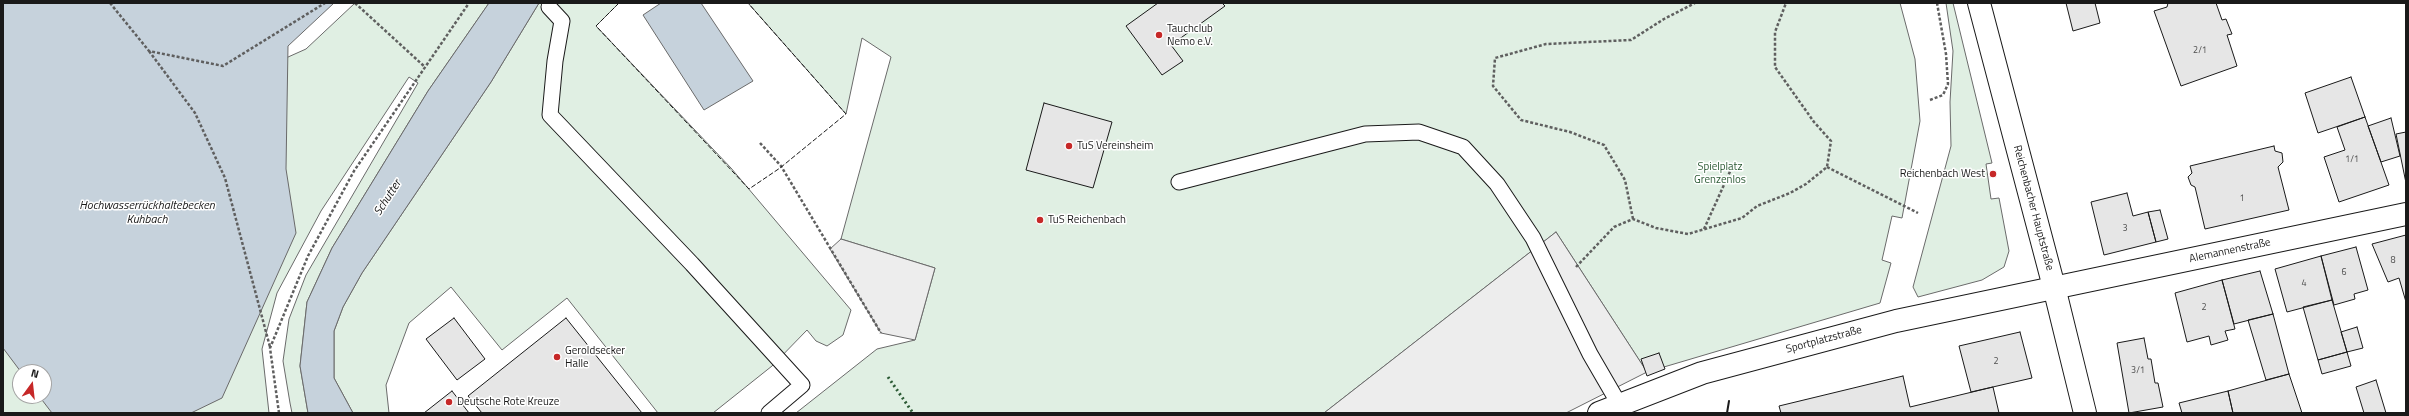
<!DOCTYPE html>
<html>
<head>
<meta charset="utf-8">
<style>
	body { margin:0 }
	#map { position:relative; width:2409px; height:416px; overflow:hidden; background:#fff; font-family:"Titillium Web",sans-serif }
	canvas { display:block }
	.frame { position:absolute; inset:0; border:4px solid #1a1a1a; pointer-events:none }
	.north { position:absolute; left:12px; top:364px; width:40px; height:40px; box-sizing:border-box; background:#fff; border:1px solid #a3a3a3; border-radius:50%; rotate:15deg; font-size:11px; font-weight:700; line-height:16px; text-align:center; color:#1a1a1a }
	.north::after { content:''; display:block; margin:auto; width:14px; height:18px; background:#c62828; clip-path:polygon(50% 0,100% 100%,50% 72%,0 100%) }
</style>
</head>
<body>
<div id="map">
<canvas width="2409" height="416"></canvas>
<div class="frame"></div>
<div class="north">N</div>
</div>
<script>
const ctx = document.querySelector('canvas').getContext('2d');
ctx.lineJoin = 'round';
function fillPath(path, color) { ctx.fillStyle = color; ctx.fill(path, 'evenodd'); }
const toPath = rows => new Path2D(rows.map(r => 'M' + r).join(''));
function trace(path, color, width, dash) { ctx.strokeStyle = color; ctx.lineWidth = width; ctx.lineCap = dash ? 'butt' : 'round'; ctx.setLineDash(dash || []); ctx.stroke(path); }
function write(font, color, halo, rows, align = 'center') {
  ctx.font = font + ' "Titillium Web",sans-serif'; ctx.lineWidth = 3; ctx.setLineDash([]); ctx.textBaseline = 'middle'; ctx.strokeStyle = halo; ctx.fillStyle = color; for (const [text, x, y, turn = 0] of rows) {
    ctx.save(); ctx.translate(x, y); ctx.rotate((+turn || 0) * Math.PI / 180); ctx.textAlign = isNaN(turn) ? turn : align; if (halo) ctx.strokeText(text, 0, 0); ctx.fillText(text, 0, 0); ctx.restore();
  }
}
const green = toPath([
	[3,3,212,91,306,49,355,3,489,3,428,91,332,248,307,302,300,366,308,413,292,413,290,403,283,361,289,319,306,275,418,83,409,77,321,211,277,293,262,349,269,413,3,413,3,3],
	[20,372,44,372,44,396,20,396,20,372],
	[539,3,619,3,596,26,731,168,851,310,843,335,827,346,816,341,807,330,772,366,713,413,658,413,567,298,502,350,451,287,409,323,386,385,389,413,353,413,334,378,334,331,343,307,362,273,491,82,539,3],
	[748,3,1900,3,1915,59,1920,121,1902,218,1892,216,1882,260,1891,263,1880,303,1647,372,1556,232,1324,413,796,413,877,349,915,340,935,268,841,239,891,57,862,38,846,114,748,3],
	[1946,3,1953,3,1992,163,1986,164,1991,199,1999,198,2009,251,2004,267,1982,280,1918,297,1913,287,1951,146,1950,102,1953,51,1946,3]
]);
fillPath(green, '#e0efe3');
trace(green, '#6a6a6a', 1);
const parking = toPath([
	[1556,232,1647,372,1566,413,1324,413,1556,232],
	[841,239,935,268,915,340,881,333,830,249,841,239]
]);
fillPath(parking, '#ededed');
trace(parking, '#6a6a6a', 1);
const water = toPath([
	[3,3,334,3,288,46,286,169,296,233,222,398,191,413,52,413,39,396,44,396,44,372,21,372,3,348,3,3],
	[489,3,539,3,491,82,362,273,343,307,334,331,334,378,353,413,308,413,300,366,307,302,332,248,428,91,489,3],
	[661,3,701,3,753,81,704,110,643,15,661,3]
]);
fillPath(water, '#c6d2dc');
trace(water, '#6a6a6a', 1);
const building = toPath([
	[1158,3,1222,3,1225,6,1171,45,1183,61,1162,75,1126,26,1158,3],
	[2066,3,2095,3,2100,23,2073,31,2066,3],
	[2168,3,2216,3,2222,20,2226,19,2232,34,2227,35,2237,66,2181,86,2154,11,2167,7,2168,3],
	[2351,77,2365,117,2318,133,2305,93,2351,77],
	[1044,103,1112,122,1093,188,1026,170,1044,103],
	[2365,117,2389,185,2339,202,2324,157,2345,150,2337,127,2365,117],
	[2391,118,2400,156,2381,162,2368,126,2391,118],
	[2406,132,2406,183,2396,134,2406,132],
	[2274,146,2275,151,2282,153,2283,162,2278,167,2289,210,2205,229,2195,187,2191,185,2188,177,2192,173,2190,166,2274,146],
	[2127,193,2133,216,2148,212,2156,242,2104,255,2091,202,2127,193],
	[2160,210,2168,239,2156,242,2148,212,2160,210],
	[2406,235,2406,302,2399,278,2388,282,2372,244,2406,235],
	[2356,247,2368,290,2354,294,2355,299,2334,305,2321,256,2356,247],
	[2321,256,2332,300,2287,312,2275,269,2321,256],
	[2260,271,2273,314,2234,324,2222,280,2260,271],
	[2222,280,2235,329,2225,331,2228,340,2211,345,2209,336,2187,342,2175,293,2222,280],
	[2332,300,2347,352,2318,360,2303,307,2332,300],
	[2273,314,2289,374,2266,380,2248,320,2273,314],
	[454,318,485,359,457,380,426,339,454,318],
	[566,318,642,413,482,413,468,396,566,318],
	[2357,327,2363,348,2347,352,2341,332,2357,327],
	[2020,332,2032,378,1971,392,1959,346,2020,332],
	[2144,338,2148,359,2151,359,2155,383,2158,383,2163,407,2129,413,2117,343,2144,338],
	[2347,352,2351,366,2322,374,2318,360,2347,352],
	[1659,353,1665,369,1647,376,1641,359,1659,353],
	[2289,374,2302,413,2233,413,2228,391,2289,374],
	[1903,376,1910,407,1993,387,1999,413,1781,413,1779,406,1903,376],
	[2376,380,2386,413,2364,413,2356,387,2376,380],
	[452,391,469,413,424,413,452,391],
	[2228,391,2233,413,2182,413,2179,403,2228,391]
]);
fillPath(building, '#e6e6e6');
trace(building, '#1a1a1a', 1);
const service = toPath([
	[549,7,562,21,555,61,550,115,692,264,802,385,769,413],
	[1179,182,1365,134,1419,132,1463,147,1497,184,1533,238,1590,354,1619,404]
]);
const minor = toPath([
	[1599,413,1702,373,1896,321,2406,214]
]);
const primary = toPath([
	[1979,3,2054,287,2085,413]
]);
trace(service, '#1a1a1a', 17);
trace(minor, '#1a1a1a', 24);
trace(primary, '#1a1a1a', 24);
trace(toPath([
	[110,3,149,51,223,66,325,3],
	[355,3,425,67],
	[149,51,195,113,225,178,270,347],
	[1930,100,1943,95,1948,84,1946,54,1937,3],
	[760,143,781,166,881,333],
	[1827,167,1918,213],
	[1633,219,1625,180,1604,145,1570,132,1521,120,1493,86,1495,58,1546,44,1631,40,1664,19,1695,3],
	[1704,229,1733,165],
	[1576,267,1614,227,1633,219,1656,228,1688,234,1742,218,1757,206,1790,193,1806,184,1827,167,1831,141,1814,122,1775,67,1775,32,1786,3],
	[279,413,270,348,308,256,354,171,469,3]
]), '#5f5f5f', 2.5, [3, 2]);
trace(service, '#fff', 15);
trace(minor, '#fff', 22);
trace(primary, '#fff', 22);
trace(toPath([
	[888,377,913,413]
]), '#2b5a34', 3, [2, 3]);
trace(toPath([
	[619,3,596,26,749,189,780,168,846,114,748,3]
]), '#1a1a1a', 1, [5, 2]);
trace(toPath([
	[1727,413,1729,401]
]), '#1a1a1a', 2);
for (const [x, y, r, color] of [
	[1159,35,4,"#c62828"],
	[1069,146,4,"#c62828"],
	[1993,174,4,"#c62828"],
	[1040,220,4,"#c62828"],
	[557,357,4,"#c62828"],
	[449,402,4,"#c62828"]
]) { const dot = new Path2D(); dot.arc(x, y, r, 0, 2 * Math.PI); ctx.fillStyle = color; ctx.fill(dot); trace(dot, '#fff', 1.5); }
write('9px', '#4d4d4d', null, [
	["2/1",2200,51],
	["1/1",2352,160],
	["1",2242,199],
	["3",2125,229],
	["8",2393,261],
	["6",2344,273],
	["4",2304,284],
	["2",2204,308],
	["2",1996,362],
	["3/1",2138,371]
]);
write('11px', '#1a1a1a', '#fff', [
	["Tauchclub",1167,29],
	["Nemo e.V.",1167,42],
	["TuS Vereinsheim",1077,146],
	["Reichenbach West",1985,174,"right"],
	["TuS Reichenbach",1048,220],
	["Geroldsecker",565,351],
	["Halle",565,364],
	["Deutsche Rote Kreuze",457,402]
], 'left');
write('11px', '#2b5a34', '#fff', [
	["Spielplatz",1720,167],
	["Grenzenlos",1720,180]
]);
write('11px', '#1a1a1a', '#fff', [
	["Reichenbacher Hauptstraße",2033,208,75],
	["Alemannenstraße",2230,251,-12],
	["Sportplatzstraße",1824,340,-15]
]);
write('italic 12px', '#1a1a1a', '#fff', [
	["Schutter",388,198,-57],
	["Hochwasserrückhaltebecken",147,206],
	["Kuhbach",147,220]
]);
</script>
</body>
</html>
